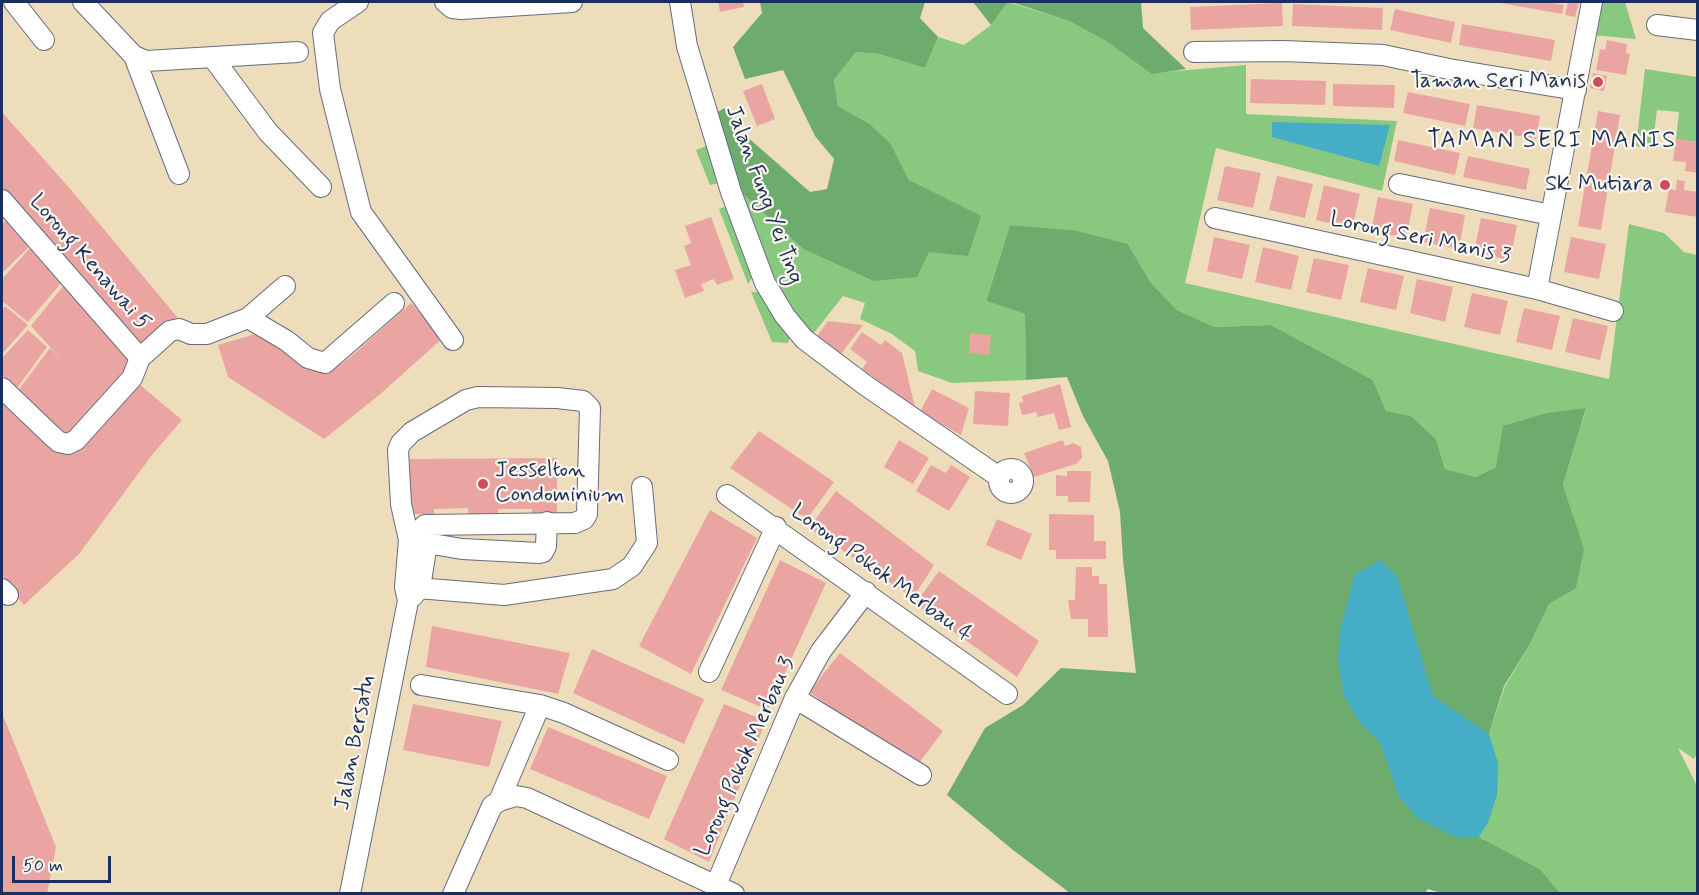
<!DOCTYPE html>
<html>
<head>
<meta charset="utf-8">
<style>
	body { margin:0 }
	#map { position:relative; width:1699px; height:895px; overflow:hidden; background:#edb; font-family:Mynerve,sans-serif }
	canvas { display:block }
	.frame { position:absolute; inset:0; border:3px solid #1b2f5e; pointer-events:none }
	.scale { position:absolute; left:12px; top:856px; width:99px; height:27px; box-sizing:border-box; border:3px solid #1b2f5e; border-top:0; padding-left:8px; font-size:18px; line-height:21px; white-space:nowrap; color:#1b2f5e; -webkit-text-stroke:4px #fbf7ec; paint-order:stroke }
</style>
</head>
<body>
<div id="map">
<canvas width="1699" height="895"></canvas>
<div class="frame"></div>
<div class="scale">50 m</div>
</div>
<script>
const ctx = document.querySelector('canvas').getContext('2d');
ctx.lineJoin = 'round';
function fillPath(path, color) { ctx.fillStyle = color; ctx.fill(path, 'evenodd'); }
const toPath = rows => new Path2D(rows.map(r => 'M' + r).join(''));
function trace(path, color, width, dash) { ctx.strokeStyle = color; ctx.lineWidth = width; ctx.lineCap = dash ? 'butt' : 'round'; ctx.setLineDash(dash || []); ctx.stroke(path); }
function write(font, color, halo, rows, align = 'center') {
  ctx.font = font + ' Mynerve,sans-serif'; ctx.lineWidth = 4.5; ctx.setLineDash([]); ctx.textBaseline = 'middle'; ctx.strokeStyle = halo; ctx.fillStyle = color; for (const [text, x, y, turn = 0] of rows) {
    ctx.save(); ctx.translate(x, y); ctx.rotate((+turn || 0) * Math.PI / 180); ctx.textAlign = isNaN(turn) ? turn : align; if (halo) ctx.strokeText(text, 0, 0); ctx.fillText(text, 0, 0); ctx.restore();
  }
}
fillPath(toPath([
	[1008,2,1069,21,1106,41,1152,73,1246,65,1246,114,1397,121,1382,191,1216,148,1185,283,1609,379,1629,224,1664,233,1684,252,1697,255,1697,754,1694,759,1678,748,1697,786,1697,893,1560,893,1540,869,1479,837,1488,822,1498,763,1489,734,1505,686,1530,644,1549,604,1573,516,1563,485,1586,409,1496,467,1476,477,1445,469,1436,439,1411,416,1386,411,1373,380,1271,325,1214,327,1177,310,1151,283,1128,244,1010,225,986,301,1025,314,1026,380,952,383,918,371,915,351,892,334,860,319,865,303,843,296,813,334,777,295,741,192,803,249,873,281,937,195,909,180,891,144,870,124,838,106,834,80,856,52,879,54,925,68,938,37,964,45,991,25],
	[1599,2,1625,2,1636,39,1592,35],
	[1645,69,1697,77,1697,142,1676,139,1679,112,1657,110,1652,149,1636,146],
	[709,145,722,182,710,185,696,150],
	[730,205,755,274,748,284,719,209],
	[751,292,761,292,791,334,788,343,772,342]
]), '#89c87f');
fillPath(toPath([
	[760,2,925,2,920,18,938,37,925,68,879,54,856,52,834,80,838,106,870,124,891,144,909,180,981,216,968,256,929,252,917,277,873,281,803,249,741,192,717,112,725,108,744,134,810,192,827,189,834,159,815,136,783,70,745,79,733,47,762,13],
	[973,2,1008,2,991,25],
	[1011,2,1141,2,1143,28,1186,69,1152,74,1106,41,1069,21],
	[1010,225,1077,231,1128,244,1151,283,1177,310,1214,327,1271,325,1373,380,1386,411,1411,416,1436,439,1445,469,1476,477,1496,467,1503,426,1547,413,1586,408,1563,485,1584,549,1576,588,1549,604,1530,644,1504,686,1489,734,1498,763,1497,795,1488,822,1479,837,1540,869,1560,893,1445,894,1428,889,1424,894,1070,893,1013,850,947,795,985,728,1023,705,1061,668,1136,673,1123,560,1120,512,1108,461,1083,416,1067,377,1026,380,1025,314,986,301]
]), '#6eac6e');
fillPath(toPath([
	[1272,122,1390,125,1379,166,1272,137],
	[1380,560,1397,576,1433,696,1489,734,1498,763,1497,795,1488,822,1479,837,1458,838,1417,818,1398,795,1380,742,1359,722,1343,694,1338,658,1340,630,1355,574]
]), '#45adc5');
fillPath(toPath([
	[718,2,743,2,744,7,720,12],
	[1495,2,1546,2,1564,5,1562,14],
	[1568,2,1579,2,1575,17,1565,15],
	[1282,3,1283,26,1191,30,1190,7],
	[1293,4,1383,8,1382,30,1292,26],
	[1395,9,1455,22,1451,43,1390,30],
	[1462,24,1555,40,1551,61,1459,45],
	[1607,40,1627,44,1626,53,1630,54,1626,75,1596,70,1600,49,1605,50],
	[1593,73,1607,76,1604,91,1590,88],
	[1251,79,1326,81,1325,105,1250,103],
	[762,84,775,119,757,126,743,91],
	[1333,84,1395,85,1394,108,1333,106],
	[1408,92,1470,104,1465,126,1403,113],
	[1477,105,1540,116,1536,139,1473,128],
	[1598,111,1620,115,1601,230,1578,226],
	[2,112,72,191,178,318,145,348,2,188],
	[1676,139,1698,142,1697,173,1685,171,1686,162,1673,161],
	[1398,140,1460,153,1455,175,1394,161],
	[1468,156,1530,169,1526,190,1463,177],
	[1225,166,1261,173,1253,208,1217,200],
	[1277,176,1313,184,1305,218,1269,210],
	[1677,180,1685,181,1684,190,1698,192,1698,217,1665,212,1669,189,1676,190],
	[1324,185,1360,194,1352,228,1316,220],
	[1378,197,1413,204,1406,238,1371,231],
	[1430,208,1465,215,1459,249,1423,242],
	[8,217,33,243,2,273,2,225],
	[711,217,734,279,717,285,714,279,701,284,704,291,685,298,675,270,691,265,684,246,691,243,685,226],
	[1481,218,1517,225,1510,260,1474,253],
	[1214,237,1250,245,1242,279,1207,271],
	[1571,237,1606,244,1599,279,1564,272],
	[31,247,62,282,28,322,2,301,2,279],
	[1263,247,1299,256,1291,290,1255,282],
	[1314,258,1349,265,1341,300,1306,292],
	[1368,268,1404,276,1396,310,1360,302],
	[1417,279,1453,287,1445,322,1410,313],
	[65,284,137,363,75,436,65,435,17,392,50,348,62,360,31,326],
	[1472,293,1508,301,1500,335,1464,327],
	[411,303,443,338,378,396,324,439,228,377,218,345,259,333,325,374,347,360],
	[5,306,28,325,2,354,2,310],
	[1524,308,1560,316,1552,350,1516,342],
	[1573,318,1608,326,1600,360,1565,352],
	[828,321,863,325,841,354,817,336],
	[28,330,47,347,17,388,2,375,2,358],
	[862,332,881,345,885,340,902,353,915,407,862,369,867,362,850,349],
	[970,333,991,335,989,355,969,353],
	[139,384,182,420,152,455,79,554,24,605,2,581,2,396,66,454,79,450],
	[1060,384,1071,427,1059,430,1054,413,1038,417,1036,412,1022,415,1019,403,1023,402,1022,396],
	[932,389,969,408,961,435,920,412],
	[975,391,1010,393,1008,426,973,424],
	[759,431,834,482,807,519,730,468],
	[899,440,929,458,913,484,884,467],
	[1063,440,1065,446,1073,443,1081,447,1082,458,1076,464,1034,477,1024,453],
	[557,458,557,515,532,515,532,509,498,509,498,515,468,515,468,508,434,509,434,514,410,514,410,459],
	[931,465,946,473,951,465,970,477,949,511,916,491],
	[1067,471,1091,471,1090,502,1068,502,1068,496,1056,496,1056,475,1067,476],
	[836,491,934,565,913,598,809,528],
	[710,510,757,538,691,674,639,646],
	[1049,514,1094,515,1094,541,1106,541,1106,559,1056,559,1056,550,1049,550],
	[997,519,1032,534,1021,560,986,545],
	[780,560,826,583,768,710,721,690],
	[1076,567,1092,567,1092,576,1099,576,1099,584,1107,584,1108,637,1088,637,1088,619,1071,619,1068,600,1075,600],
	[939,571,1039,641,1017,677,915,604],
	[432,626,570,653,558,694,426,667],
	[592,649,704,699,684,744,573,693],
	[840,653,943,731,916,767,809,692],
	[413,704,502,721,489,767,403,750],
	[724,704,766,721,709,862,664,839],
	[2,713,56,847,47,894,2,894],
	[548,727,667,776,649,819,530,769]
]), '#eaa5a2');
const minor = toPath([
	[14,2,44,40],
	[83,2,134,56,146,61,298,52],
	[358,2,330,21,323,33,330,89,361,212,453,340],
	[445,2,452,8,461,9,572,2],
	[680,2,687,46,731,192,765,283,785,316,804,339,865,385,999,477],
	[1657,25,1698,30],
	[1194,52,1283,51,1383,55,1449,69,1576,90],
	[134,56,179,174],
	[213,58,268,132,321,187],
	[1399,184,1551,215],
	[2,200,140,358],
	[1215,218,1537,289,1613,311],
	[1537,289,1592,2],
	[248,318,285,286],
	[2,388,50,434,59,442,68,444,76,440,132,378,140,358,170,331,179,329,191,334,207,334,248,318,287,341,308,358,325,363,394,303],
	'999 481a12 12 0 1 1 24 0a12 12 0 1 1-24 0Z',
	[727,495,1007,694],
	[409,540,462,549,539,553,543,552,546,546,547,522],
	[405,587,504,595,613,579,632,566,647,543,642,487],
	[2,589,8,595],
	[412,597,420,588,427,543],
	[709,672,776,527],
	[421,685,540,705,564,713,668,760],
	[795,698,921,775],
	[499,801,516,796,527,798,734,894],
	[716,885,795,698,821,651,866,592],
	[350,894,408,601,405,587,409,540,401,504,398,450,401,443,412,432,466,400,478,397,557,398,583,401,590,408,587,514,584,519,575,523,425,525,409,540],
	[453,894,492,806,499,801,540,705]
]);
trace(minor, '#656c7f', 22);
trace(minor, '#fff', 20);
for (const [x, y, r, color] of [
	[1598,82,6,"#d1495b"],
	[1665,185,6,"#d1495b"],
	[483,484,6,"#d1495b"]
]) { const dot = new Path2D(); dot.arc(x, y, r, 0, 2 * Math.PI); ctx.fillStyle = color; ctx.fill(dot); trace(dot, '#fbf7ec', 2); }
write('22px', '#1b2f5e', '#fbf7ec', [
	["Taman Seri Manis",1586,82],
	["SK Mutiara",1653,185],
	["Jesselton",495,471,"left"],
	["Condominium",495,496,"left"]
], 'right');
write('22px', '#1b2f5e', '#fbf7ec', [
	["Jalan Fung Yei Ting",763,195,70],
	["Lorong Seri Manis 3",1420,239,12],
	["Lorong Kenawai 5",89,263,49],
	["Lorong Pokok Merbau 4",881,574,36],
	["Jalan Bersatu",356,743,-79],
	["Lorong Pokok Merbau 3",746,757,-66]
]);
ctx.letterSpacing = '1.5px';
write('24px', '#1b2f5e', '#fbf7ec', [
	["TAMAN SERI MANIS",1552,142]
]);
ctx.letterSpacing = '0px';
</script>
</body>
</html>
